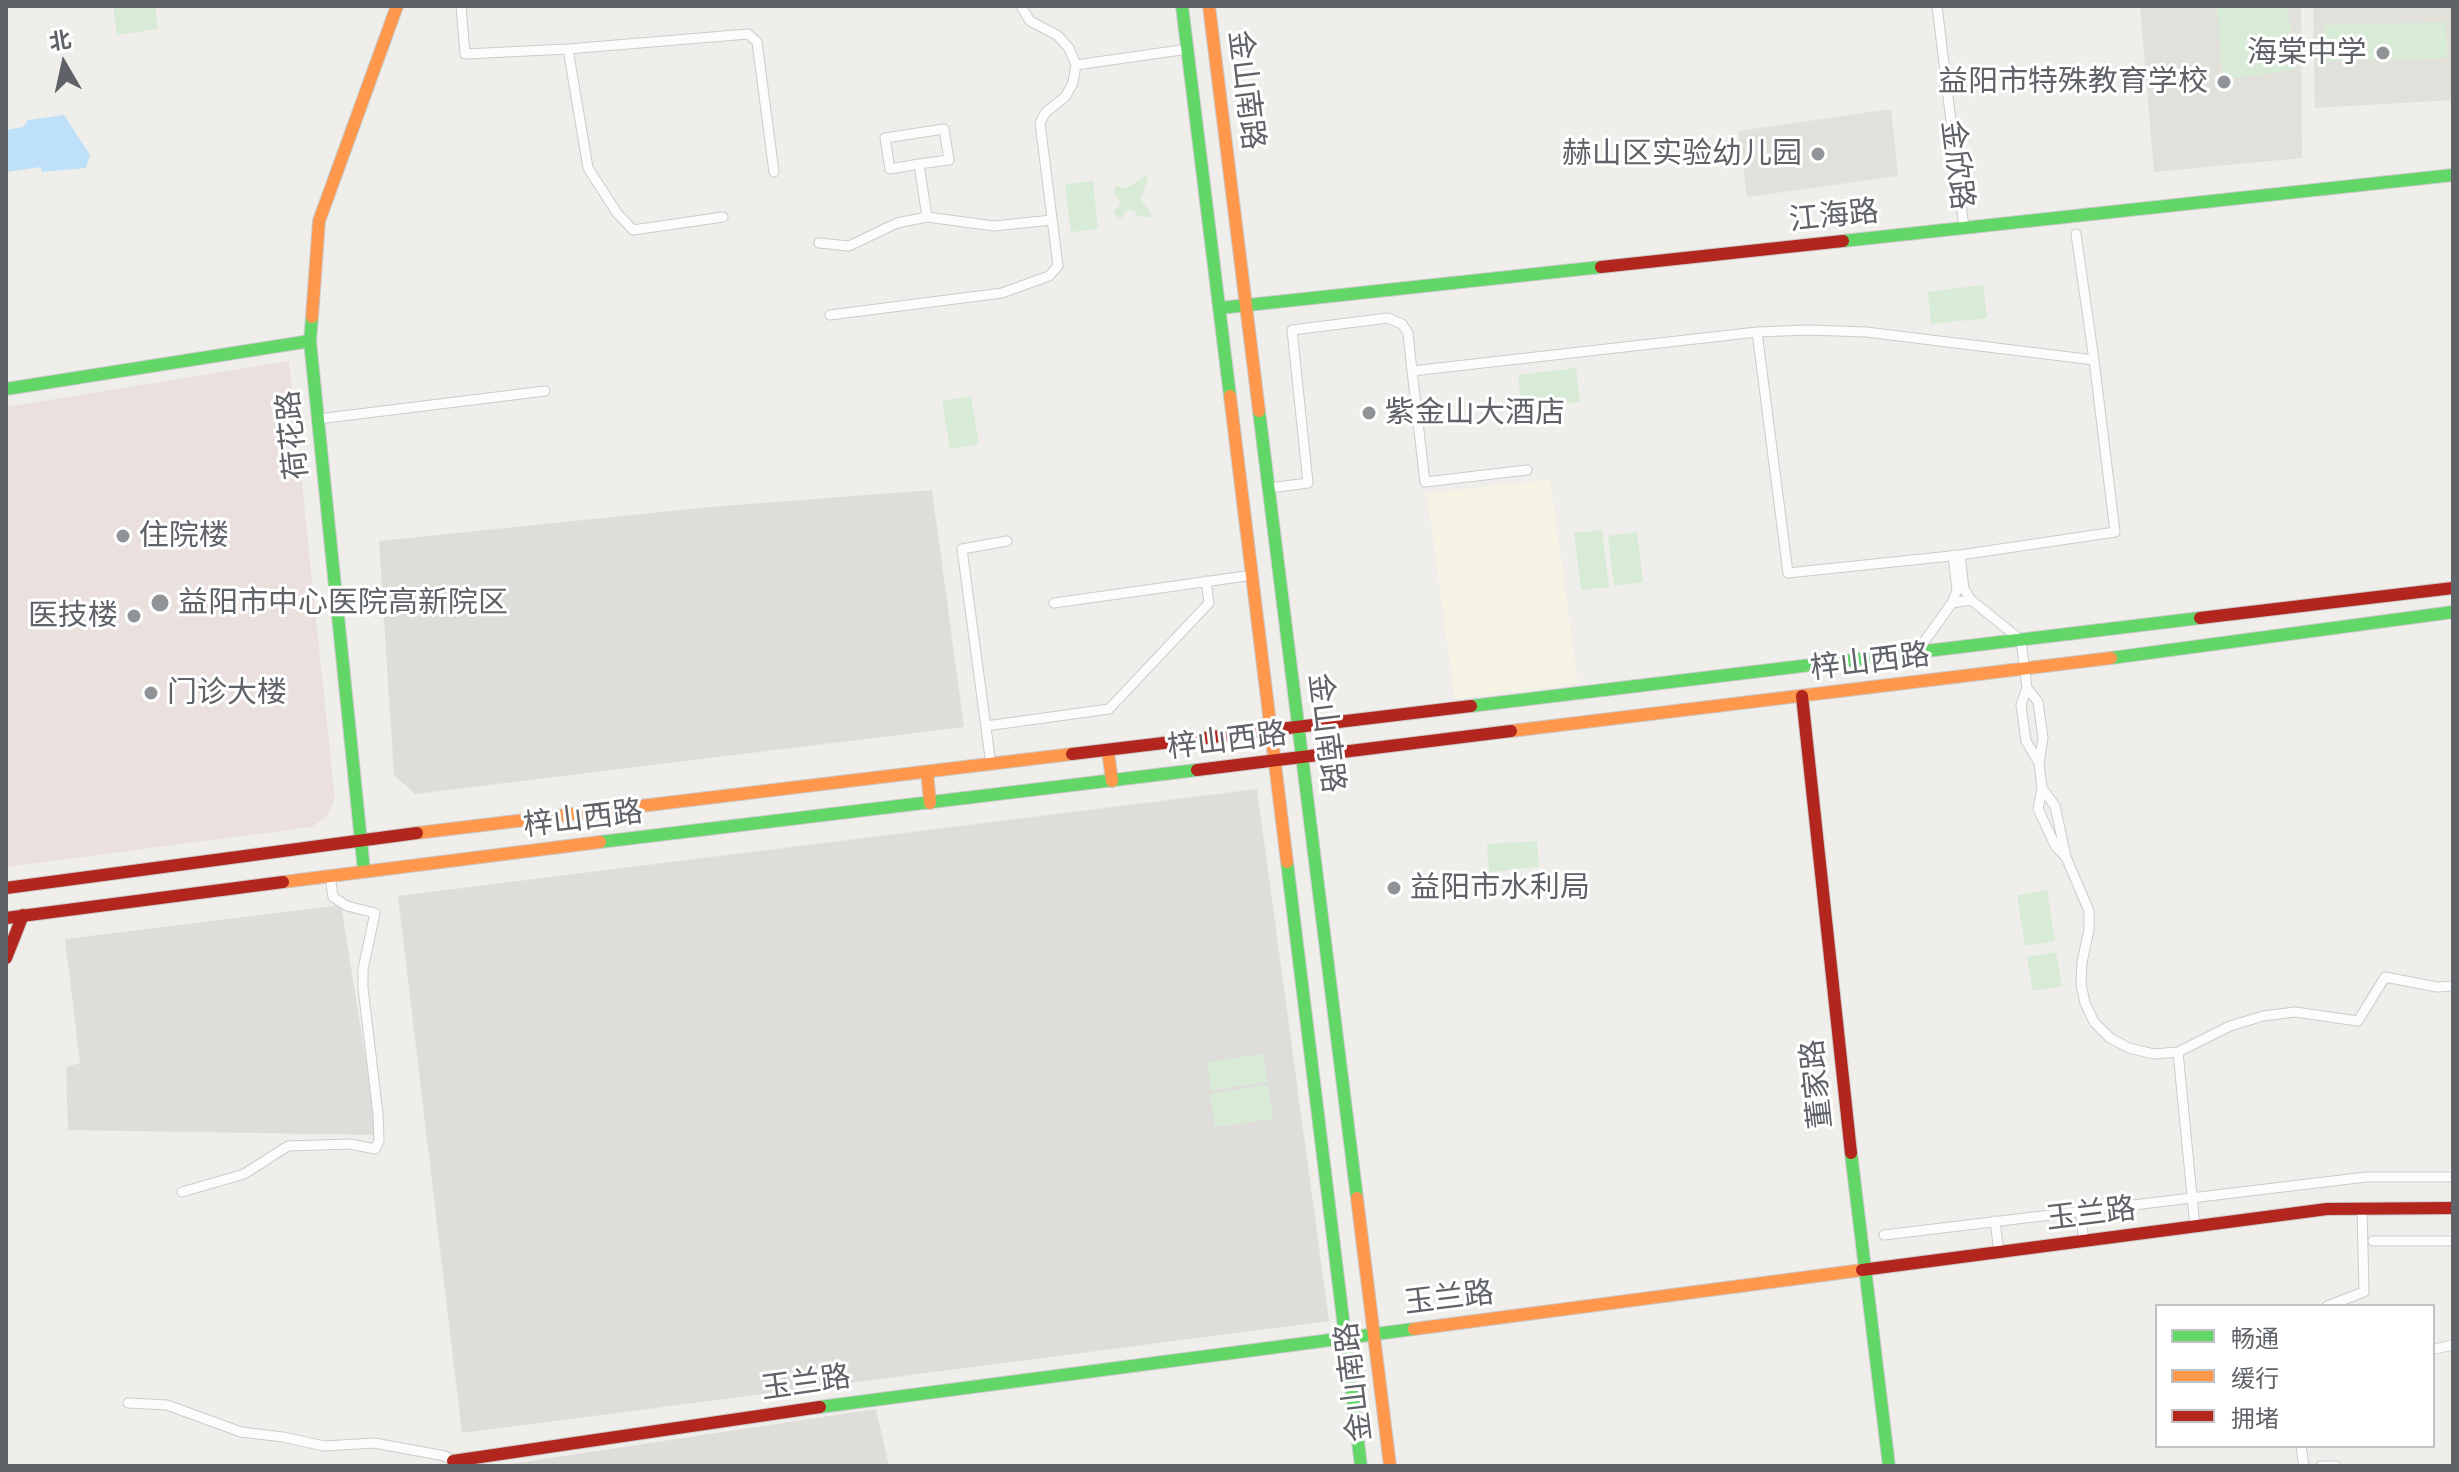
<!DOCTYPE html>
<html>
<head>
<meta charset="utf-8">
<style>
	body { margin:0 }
	#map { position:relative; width:2459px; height:1472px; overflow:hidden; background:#efeeea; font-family:Mulish,"Noto Sans SC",sans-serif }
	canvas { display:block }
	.frame { position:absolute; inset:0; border:8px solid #5f6368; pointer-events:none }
	.legend { position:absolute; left:2155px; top:1304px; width:280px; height:144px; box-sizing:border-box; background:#fff; border:2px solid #bfc1c3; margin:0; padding:10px 14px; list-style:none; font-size:24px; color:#5f6368 }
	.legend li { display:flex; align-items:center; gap:16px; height:40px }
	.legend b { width:40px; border:2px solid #bfc1c3 }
	.north { position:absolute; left:24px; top:24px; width:80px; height:80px; -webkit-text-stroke:6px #fff; paint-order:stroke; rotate:351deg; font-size:22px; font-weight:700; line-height:32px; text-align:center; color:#5f6368 }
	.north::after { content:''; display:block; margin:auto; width:28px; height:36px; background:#5f6368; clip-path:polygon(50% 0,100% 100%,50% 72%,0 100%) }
</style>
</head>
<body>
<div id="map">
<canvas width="2459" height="1472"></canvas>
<div class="frame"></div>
<ul class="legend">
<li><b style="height:10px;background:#63d668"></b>畅通</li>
<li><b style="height:10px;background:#ff974d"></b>缓行</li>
<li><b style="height:10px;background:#b3261e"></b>拥堵</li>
</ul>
<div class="north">北</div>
</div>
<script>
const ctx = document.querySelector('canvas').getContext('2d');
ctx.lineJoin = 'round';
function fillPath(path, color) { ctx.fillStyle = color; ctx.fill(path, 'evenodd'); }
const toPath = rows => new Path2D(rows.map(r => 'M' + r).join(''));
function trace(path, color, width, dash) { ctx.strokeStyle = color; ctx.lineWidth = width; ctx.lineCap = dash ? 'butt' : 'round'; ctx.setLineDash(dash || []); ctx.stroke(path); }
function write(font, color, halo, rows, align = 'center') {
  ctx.font = font + ' Mulish,"Noto Sans SC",sans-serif'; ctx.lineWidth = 6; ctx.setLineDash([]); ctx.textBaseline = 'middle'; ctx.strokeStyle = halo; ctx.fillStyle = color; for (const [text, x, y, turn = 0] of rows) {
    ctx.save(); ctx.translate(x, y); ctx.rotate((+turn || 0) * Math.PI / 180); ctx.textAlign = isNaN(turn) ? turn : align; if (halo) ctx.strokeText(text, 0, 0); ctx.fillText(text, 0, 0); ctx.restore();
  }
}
fillPath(toPath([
	[1550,480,1578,684,1455,699,1427,493]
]), '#f7f3e4');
fillPath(toPath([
	[932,490,964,727,415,794,394,775,379,541,710,507],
	[1257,789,1329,1321,462,1433,398,896],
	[341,905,378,1135,68,1130,66,1067,80,1063,65,939],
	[876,1409,889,1466,497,1466]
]), '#dfddda');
fillPath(toPath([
	[2140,6,2301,6,2302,158,2154,172],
	[2313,6,2453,6,2453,100,2315,108],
	[1891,109,1898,176,1747,197,1738,131]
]), '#e2e0da');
fillPath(toPath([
	[289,361,335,800,326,817,311,827,6,867,6,407]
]), '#eae0de');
fillPath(toPath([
	[113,6,155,6,158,29,117,35],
	[2217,6,2288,6,2294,70,2223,80],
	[2446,22,2447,58,2325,61,2324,25],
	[1144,176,1148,177,1141,200,1151,213,1150,218,1138,216,1134,210,1129,209,1120,219,1113,213,1119,206,1120,200,1114,194,1116,186,1124,188,1131,186],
	[1093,181,1098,229,1071,232,1065,184],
	[1983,285,1987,318,1931,324,1928,292],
	[1576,368,1580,402,1522,409,1518,375],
	[971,396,979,444,950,449,942,401],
	[1602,530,1609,587,1581,590,1574,533],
	[1637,532,1643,582,1614,586,1608,536],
	[1537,841,1539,867,1489,872,1487,844],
	[2047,890,2055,941,2025,946,2017,895],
	[2056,952,2062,986,2033,991,2027,957],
	[1263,1054,1267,1082,1211,1090,1207,1062],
	[1268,1085,1273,1119,1215,1127,1210,1094]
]), '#d8ebd6');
fillPath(toPath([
	[64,115,90,155,86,168,42,172,41,167,6,172,6,130,23,127,28,120]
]), '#bfe0f9');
const street = toPath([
	[461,6,465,54,568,49,588,168,617,213,633,230,723,217],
	[1021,6,1030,21,1057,35,1069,48,1076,65,1188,49],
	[1937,6,1964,228],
	[568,49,748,34,757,42,774,172],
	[919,164,890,169,885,138,944,129,949,160,919,164,927,217],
	[2076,234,2094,360],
	[819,243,849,246,897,223,927,217,994,226,1052,220],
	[830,315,1002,293,1049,276,1058,266,1040,123,1045,113,1065,97,1073,83,1076,65],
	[1808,330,1866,332,2094,360,2115,532,1960,555,1788,573,1757,332,1808,330],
	[1412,371,1425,482,1527,470],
	[318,419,545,391],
	[1269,488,1308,483,1292,330,1388,318,1402,324,1408,333,1412,371,1757,332],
	[1960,555,1964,589,1971,600],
	[1054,603,1253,575],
	[1952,603,1957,590,1953,555],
	[1916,653,1952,603,1971,600,2021,640,2027,688],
	[986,726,1109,709,1209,603,1206,581],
	[2039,763,2026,741,2021,705,2027,688,2038,702,2043,738,2039,763,2042,788],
	[991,765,962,549,1007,541],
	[2066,857,2056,847,2038,809,2042,788,2055,806,2066,857,2089,911,2089,930,2082,962,2081,984,2085,1003,2094,1022,2110,1038,2129,1048,2154,1054,2178,1052,2195,1227],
	[2178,1052,2230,1026,2263,1016,2295,1012,2358,1021,2385,977,2437,987,2453,986],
	[182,1192,244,1174,288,1146,350,1144,375,1149,379,1141,378,1114,363,988,363,969,375,913,347,906,333,897,330,876],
	[2080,1210,2084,1241],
	[1995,1221,1999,1252],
	[1884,1235,2366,1177,2453,1177],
	[2373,1241,2453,1241],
	[2327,1306,2364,1292,2362,1209],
	[2435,1349,2453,1345],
	[128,1403,167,1405,241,1432,283,1437,324,1446,374,1443,445,1456,453,1461],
	[2301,1446,2304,1466],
	[2321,1466,2336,1466]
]);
const fast = toPath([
	[1182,6,1230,396],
	[1843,241,2453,175],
	[1220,308,1601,267],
	[312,317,310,341,364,871],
	[6,389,310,341],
	[1259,411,1357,1198],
	[2111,658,2453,612],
	[1471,706,2200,618],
	[600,842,1197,770],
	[1287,862,1361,1466],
	[1851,1153,1889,1466],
	[820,1407,1414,1329]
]);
const slow = toPath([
	[1209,6,1259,411],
	[312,317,319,221,397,6],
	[1230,396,1287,862],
	[1511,731,2111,658],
	[1108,751,1112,781],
	[927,772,930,803],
	[417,833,1072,754],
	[283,882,600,842],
	[1357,1198,1390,1466],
	[1414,1329,1862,1270]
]);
const jam = toPath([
	[1601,267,1843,241],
	[2200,618,2453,588],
	[1802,696,1851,1153],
	[1072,754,1471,706],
	[1197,770,1511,731],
	[6,888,417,833],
	[6,918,283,882],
	[6,958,23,915],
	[1862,1270,2327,1209,2453,1208],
	[453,1461,820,1407]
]);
trace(street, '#cbcccc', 11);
trace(fast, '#cacacb', 14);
trace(slow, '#cacacb', 14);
trace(jam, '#cacacb', 14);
trace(street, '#fdfcfc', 9);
trace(fast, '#63d668', 12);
trace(slow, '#ff974d', 12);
trace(jam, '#b3261e', 12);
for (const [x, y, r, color] of [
	[2383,53,8,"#919496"],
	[2224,82,8,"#919496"],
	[1818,154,8,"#919496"],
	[1369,413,8,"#919496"],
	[123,536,8,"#919496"],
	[160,603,10,"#919496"],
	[134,616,8,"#919496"],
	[151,693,8,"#919496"],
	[1394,888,8,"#919496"]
]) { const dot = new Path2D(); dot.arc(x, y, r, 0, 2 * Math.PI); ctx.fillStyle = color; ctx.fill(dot); trace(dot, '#fff', 3); }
write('30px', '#5f6368', '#fff', [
	["海棠中学",2367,53,"right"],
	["益阳市特殊教育学校",2208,82,"right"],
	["赫山区实验幼儿园",1802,154,"right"],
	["紫金山大酒店",1385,413],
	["住院楼",139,536],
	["益阳市中心医院高新院区",178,603],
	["医技楼",118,616,"right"],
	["门诊大楼",167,693],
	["益阳市水利局",1410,888]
], 'left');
write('30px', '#5f6368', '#fff', [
	["金山南路",1246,90,83],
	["金欣路",1957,165,83],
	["江海路",1834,216,-6],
	["荷花路",293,435,-96],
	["梓山西路",1870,662,-7],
	["金山南路",1326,733,83],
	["梓山西路",1227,741,-7],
	["梓山西路",583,819,-7],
	["董家路",1817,1084,-96],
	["玉兰路",2091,1214,-7],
	["玉兰路",1449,1298,-7],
	["金山南路",1354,1382,-97],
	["玉兰路",806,1383,-8]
]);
</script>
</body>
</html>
